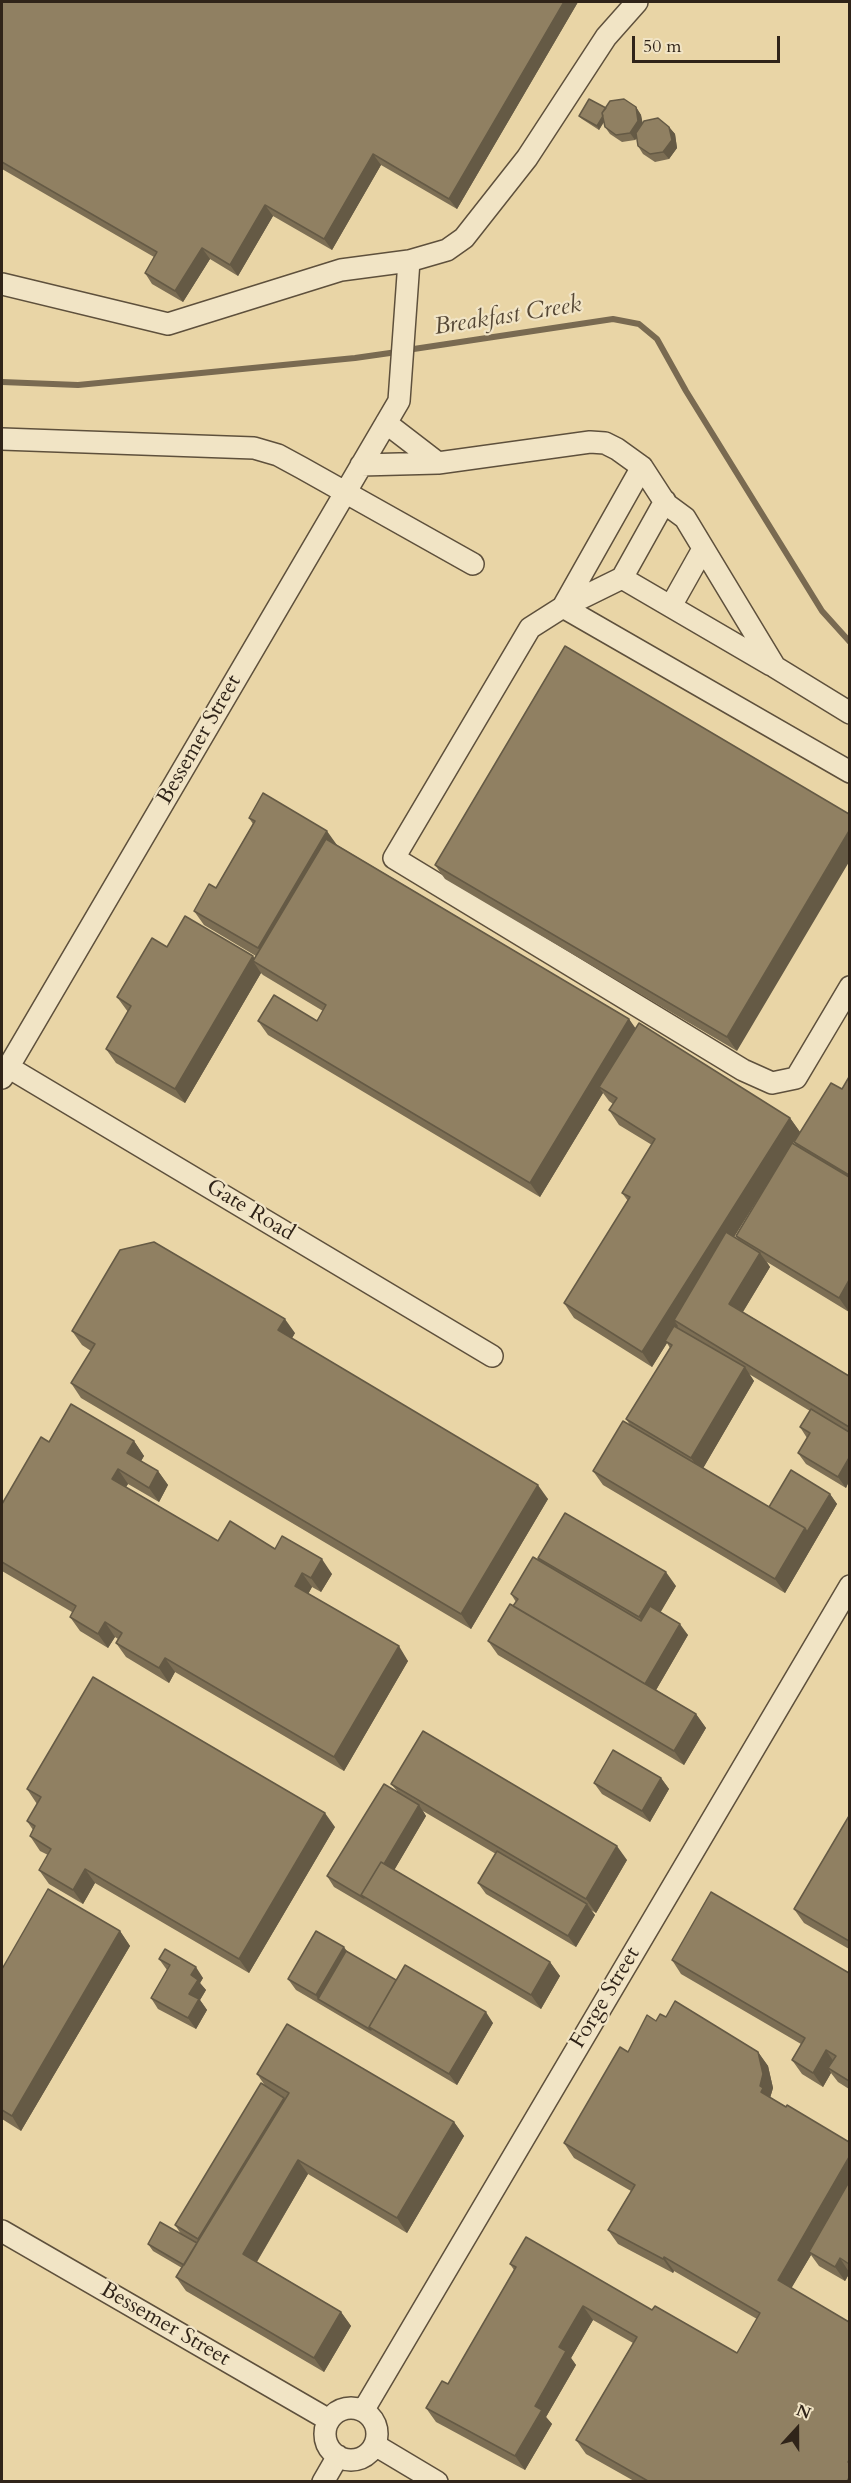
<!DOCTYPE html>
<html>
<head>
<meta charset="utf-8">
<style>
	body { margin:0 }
	#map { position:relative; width:851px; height:2483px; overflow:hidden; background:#e9d5a6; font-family:Cardo,serif }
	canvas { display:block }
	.frame { position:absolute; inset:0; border:3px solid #302419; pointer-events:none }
	.north { position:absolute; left:767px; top:2399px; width:60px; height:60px; -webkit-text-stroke:4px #f1e4c5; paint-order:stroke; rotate:21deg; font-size:16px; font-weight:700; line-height:24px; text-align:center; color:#302419 }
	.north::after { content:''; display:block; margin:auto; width:21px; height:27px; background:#302419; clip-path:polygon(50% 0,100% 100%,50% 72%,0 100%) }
	.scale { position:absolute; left:632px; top:36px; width:148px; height:27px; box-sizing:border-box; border:3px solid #302419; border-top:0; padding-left:8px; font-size:18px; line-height:21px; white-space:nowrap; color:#302419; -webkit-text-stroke:4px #f1e4c5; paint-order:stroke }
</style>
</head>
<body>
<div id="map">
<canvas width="851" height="2483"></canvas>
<div class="frame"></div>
<div class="north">N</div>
<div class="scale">50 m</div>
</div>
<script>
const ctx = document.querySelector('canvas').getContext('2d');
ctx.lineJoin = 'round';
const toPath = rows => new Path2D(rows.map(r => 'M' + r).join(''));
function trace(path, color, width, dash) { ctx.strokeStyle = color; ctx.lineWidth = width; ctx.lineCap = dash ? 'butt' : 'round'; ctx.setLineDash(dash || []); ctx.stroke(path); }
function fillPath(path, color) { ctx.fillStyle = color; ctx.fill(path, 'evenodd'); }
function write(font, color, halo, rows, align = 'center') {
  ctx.font = font + ' Cardo,serif'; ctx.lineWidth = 4.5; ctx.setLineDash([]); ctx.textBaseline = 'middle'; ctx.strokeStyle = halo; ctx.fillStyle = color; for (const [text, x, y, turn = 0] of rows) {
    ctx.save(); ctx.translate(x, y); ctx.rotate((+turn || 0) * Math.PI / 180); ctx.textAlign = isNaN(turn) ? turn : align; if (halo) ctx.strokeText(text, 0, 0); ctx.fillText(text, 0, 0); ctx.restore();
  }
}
trace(toPath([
	[407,350,613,319,639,324,657,339,686,391,822,611,850,642],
	[2,382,78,385,355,358,397,352]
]), '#796a51', 6);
const minor = toPath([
	[2,284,168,324,341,270,409,261],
	[386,423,438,463],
	[2,439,254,448,278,455,302,468,473,564],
	[361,465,438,463,590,442,605,443,617,449,642,467,666,504,685,518,775,667,850,713],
	[642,467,563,607,530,628,394,858,743,1070,772,1083,796,1078,850,987],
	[622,578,771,665],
	[671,606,703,549],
	[563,607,850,772],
	[563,607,622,578,665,501],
	[8,1067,492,1356],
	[2,1078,399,401,409,261,447,250,464,238,527,158,606,37,637,2],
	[2,2231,329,2420],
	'325 2434a26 26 0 1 1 52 0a26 26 0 1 1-52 0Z',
	[363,2411,850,1586],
	[375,2445,437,2482],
	[323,2482,338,2456]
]);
trace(minor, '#5e503c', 24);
trace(minor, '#f1e4c5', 21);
fillPath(toPath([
	[2,2,578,2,457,209,381,165,332,250,273,216,238,276,210,259,183,302,152,284,145,273,154,257,2,169],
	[636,107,641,115,642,123,669,127,675,134,677,148,669,159,655,162,643,154,638,146,637,138,635,140,622,142,610,134,605,127,604,122,599,130,582,119,579,116,606,108],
	[565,646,737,1051,445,879,435,865],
	[249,818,337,845,629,1019,635,1029,790,1118,800,1132,793,1143,797,1146,794,1142,842,1089,849,1077,849,1312,767,1262,770,1267,743,1312,849,1376,849,1481,846,1488,806,1464,798,1453,807,1438,800,1427,810,1411,749,1374,754,1381,703,1468,769,1507,830,1494,837,1504,785,1593,603,1485,593,1471,630,1425,626,1419,670,1348,667,1343,652,1367,574,1318,564,1303,628,1201,622,1193,652,1145,619,1125,609,1110,613,1104,609,1101,603,1093,540,1197,268,1035,258,1021,317,1021,323,1011,263,975,261,973,185,1103,116,1063,106,1049,128,1012,117,997,255,958,256,956,204,925,194,911,216,888,253,824],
	[777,1168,736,1236,739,1240,734,1237],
	[72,1331,295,1333,292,1338,548,1499,471,1629,81,1398,71,1383,91,1351,82,1345],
	[134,1441,144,1456,141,1461,158,1471,168,1485,159,1502,128,1484,126,1487,218,1541,275,1549,332,1574,321,1592,312,1587,308,1594,408,1661,344,1771,175,1672,169,1683,126,1657,116,1643,118,1639,115,1637,108,1648,80,1631,70,1617,72,1612,2,1571,2,1504,49,1442],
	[538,1558,676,1586,660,1612,688,1635,656,1690,696,1714,706,1728,684,1765,498,1655,488,1641,516,1602,511,1594,541,1561],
	[661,1778,669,1789,650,1822,602,1794,594,1783],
	[391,1784,627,1860,596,1913,591,1910,595,1915,576,1947,486,1894,478,1883,496,1854,423,1811,426,1816,394,1870,550,1962,560,1976,541,2009,334,1887,327,1876,397,1791],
	[27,1789,335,1827,249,1973,95,1883,83,1904,49,1884,39,1870,48,1855,40,1851,30,1836,33,1830,27,1821,37,1804],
	[849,1816,849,1949,804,1923,794,1909],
	[120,1931,130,1946,21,2131,2,2119,2,1969],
	[346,1951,396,1980,493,2023,457,2085,296,1990,288,1979],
	[159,1959,203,1978,200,1983,206,1990,200,2000,207,2010,196,2029,158,2009,151,1998,167,1970],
	[672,1960,849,1973,849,2089,838,2082,831,2073,823,2087,802,2074,792,2060,801,2044,681,1974],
	[666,2017,758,2052,768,2066,773,2088,770,2098,849,2142,849,2274,845,2281,819,2266,811,2255,791,2288,849,2481,634,2481,586,2454,576,2440,633,2343,593,2320,571,2358,576,2365,546,2417,552,2424,525,2470,436,2422,426,2408,448,2384,514,2270,510,2264,652,2310,737,2353,757,2319,674,2271,673,2273,618,2244,608,2230,631,2191,574,2158,564,2143,628,2052,656,2021],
	[257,2074,454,2122,464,2136,407,2233,308,2174,257,2262,341,2312,351,2326,324,2372,186,2291,176,2277,182,2268,153,2251,148,2244,181,2234,175,2225,266,2087]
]), '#7c6e54');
fillPath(toPath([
	[564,2,578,2,457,209,449,199],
	[636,107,641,115,644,129,635,140,630,133],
	[607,109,609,113,599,130,597,126],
	[669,127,675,134,677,148,669,159,663,152],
	[373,154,381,165,332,250,324,239],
	[265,205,273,216,238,276,230,265],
	[202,248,210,259,183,302,175,291],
	[327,831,337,845,268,962,258,948],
	[849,831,849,862,737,1051,727,1037],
	[253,956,260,965,253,961,261,973,185,1103,175,1089],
	[629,1019,639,1033,599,1087,603,1093,540,1197,530,1183],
	[790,1118,800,1132,680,1323,674,1320,678,1326,668,1342,665,1341,667,1343,652,1367,642,1352],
	[760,1253,770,1267,739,1318,729,1304],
	[849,1280,849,1312,839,1298],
	[285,1319,295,1333,288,1345,278,1330],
	[745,1367,754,1381,701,1472,691,1458],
	[134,1441,144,1456,137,1468,127,1453],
	[849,1458,849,1481,846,1488,838,1477],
	[118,1469,128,1484,122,1493,112,1479],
	[158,1471,168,1485,159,1502,149,1488],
	[538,1485,548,1499,471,1629,461,1614],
	[830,1494,837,1504,785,1593,775,1579,805,1528],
	[322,1559,332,1574,321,1592,311,1578],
	[666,1572,676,1586,649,1632,639,1617],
	[302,1573,312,1587,305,1600,295,1586],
	[105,1622,115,1637,108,1648,98,1634],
	[680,1624,688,1635,652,1697,644,1686],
	[399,1646,408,1661,344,1771,334,1757],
	[165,1658,175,1672,169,1683,159,1668],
	[696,1714,706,1728,684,1765,674,1751],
	[661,1778,669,1789,650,1822,642,1811],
	[419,1805,426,1816,375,1903,364,1897],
	[325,1813,335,1827,249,1973,239,1959],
	[617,1846,627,1860,596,1913,586,1899],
	[85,1869,95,1883,83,1904,73,1890],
	[587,1904,595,1915,576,1947,568,1936],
	[120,1931,130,1946,21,2131,12,2116],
	[344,1947,352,1958,318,1999,316,1995],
	[550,1962,560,1976,541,2009,531,1995],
	[196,1967,203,1978,200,1983,206,1990,200,2000,207,2010,196,2029,188,2018,191,1975],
	[486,2012,493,2023,457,2085,449,2074],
	[826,2050,836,2065,828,2068,831,2073,823,2087,813,2073],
	[758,2052,768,2066,773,2088,770,2098,761,2092],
	[284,2098,292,2109,206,2250,198,2239],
	[454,2122,464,2136,407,2233,397,2218],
	[849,2157,849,2189,809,2252,811,2255,788,2294,778,2280],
	[298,2160,308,2174,253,2268,243,2254],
	[664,2257,674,2271,673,2273,663,2259],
	[840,2258,849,2272,849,2274,845,2281,835,2267],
	[583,2306,593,2320,571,2358,576,2365,546,2417,552,2424,525,2470,515,2456,559,2347],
	[341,2312,351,2326,324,2372,314,2358]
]), '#655a45');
const building = toPath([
	[2,2,564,2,449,199,373,154,324,239,265,205,230,265,202,248,175,291,145,273,157,252,2,162,2,2],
	[589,99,606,108,602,113,603,116,597,126,579,116,589,99],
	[624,99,636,107,638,121,630,133,616,135,605,127,602,113,610,101,624,99],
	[658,118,669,127,672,140,663,152,650,154,638,146,636,133,644,121,658,118],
	[565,646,849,814,849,831,727,1037,435,865,565,646],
	[263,793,327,831,258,948,194,911,209,884,216,888,255,821,249,818,263,793],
	[326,839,629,1019,530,1183,258,1021,274,995,317,1021,326,1005,253,961,326,839],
	[185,916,253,956,175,1089,106,1049,131,1006,117,997,152,938,167,947,185,916],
	[639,1023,790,1118,642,1352,564,1303,630,1197,622,1193,655,1139,609,1110,617,1098,599,1087,639,1023],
	[849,1077,849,1175,794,1142,831,1083,842,1089,849,1077],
	[792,1143,849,1177,849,1280,839,1298,736,1236,792,1143],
	[726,1232,760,1253,729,1304,849,1376,849,1427,674,1320,726,1232],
	[154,1242,285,1319,278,1330,538,1485,461,1614,71,1383,95,1344,72,1331,120,1250,154,1242],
	[674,1326,745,1367,691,1458,626,1419,672,1345,665,1341,674,1326],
	[71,1404,134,1441,127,1453,158,1471,149,1488,118,1469,112,1479,218,1541,230,1521,275,1549,282,1536,322,1559,311,1578,302,1573,295,1586,399,1646,334,1757,165,1658,159,1668,116,1643,122,1633,105,1622,98,1634,70,1617,76,1606,2,1562,2,1504,41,1437,49,1442,71,1404],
	[811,1409,849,1432,849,1458,838,1477,798,1453,810,1433,800,1427,811,1409],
	[623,1421,805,1528,775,1579,593,1471,623,1421],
	[791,1470,830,1494,807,1532,805,1528,769,1507,791,1470],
	[565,1513,666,1572,639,1617,538,1558,565,1513],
	[533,1557,641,1621,650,1606,680,1624,645,1684,513,1606,518,1599,511,1594,533,1557],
	[510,1604,696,1714,674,1751,488,1641,510,1604],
	[93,1677,325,1813,239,1959,85,1869,73,1890,39,1870,51,1849,30,1836,35,1826,27,1821,41,1797,27,1789,93,1677],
	[423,1731,617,1846,586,1899,391,1784,423,1731],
	[613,1750,661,1778,642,1811,594,1783,613,1750],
	[384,1784,419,1805,384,1864,381,1862,361,1895,364,1898,327,1876,384,1784],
	[849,1816,849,1941,794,1909,849,1816],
	[497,1851,587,1904,568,1936,478,1883,497,1851],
	[381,1862,550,1962,531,1995,361,1895,381,1862],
	[48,1889,120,1931,12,2116,2,2110,2,1969,48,1889],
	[711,1892,849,1973,849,2081,828,2068,836,2056,826,2050,813,2073,792,2060,805,2038,672,1960,711,1892],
	[316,1931,344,1947,316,1995,288,1979,316,1931],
	[165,1949,196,1967,191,1975,198,1980,189,1994,199,1999,188,2018,151,1998,170,1965,159,1959,165,1949],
	[346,1951,396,1980,369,2027,371,2030,318,1999,346,1951],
	[405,1965,486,2012,449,2074,369,2027,405,1965],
	[675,2001,758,2052,763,2074,760,2086,763,2088,761,2092,786,2107,787,2105,849,2142,849,2157,778,2280,849,2322,849,2460,848,2462,849,2463,849,2478,847,2481,648,2481,576,2440,637,2337,583,2306,559,2347,566,2351,535,2406,542,2410,515,2456,426,2408,442,2381,448,2384,516,2267,510,2264,526,2237,652,2310,655,2306,737,2353,760,2313,664,2257,663,2259,608,2230,635,2185,564,2143,620,2047,628,2052,647,2015,656,2021,660,2014,666,2017,675,2001],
	[287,2024,454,2122,397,2218,298,2160,243,2254,341,2312,314,2358,176,2277,289,2093,257,2074,287,2024],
	[261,2083,284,2098,198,2239,175,2225,261,2083],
	[849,2182,849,2264,840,2258,835,2267,809,2252,849,2182],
	[160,2222,197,2243,184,2265,148,2244,160,2222]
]);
fillPath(building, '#908062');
trace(building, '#655a45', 1.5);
write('22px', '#302419', '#f1e4c5', [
	["Bessemer Street",200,740,-60],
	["Gate Road",250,1211,31],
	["Forge Street",606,1998,-59],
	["Bessemer Street",165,2325,30]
]);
write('italic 24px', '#554735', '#f1e4c5', [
	["Breakfast Creek",508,317,-9]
]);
</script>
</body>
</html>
